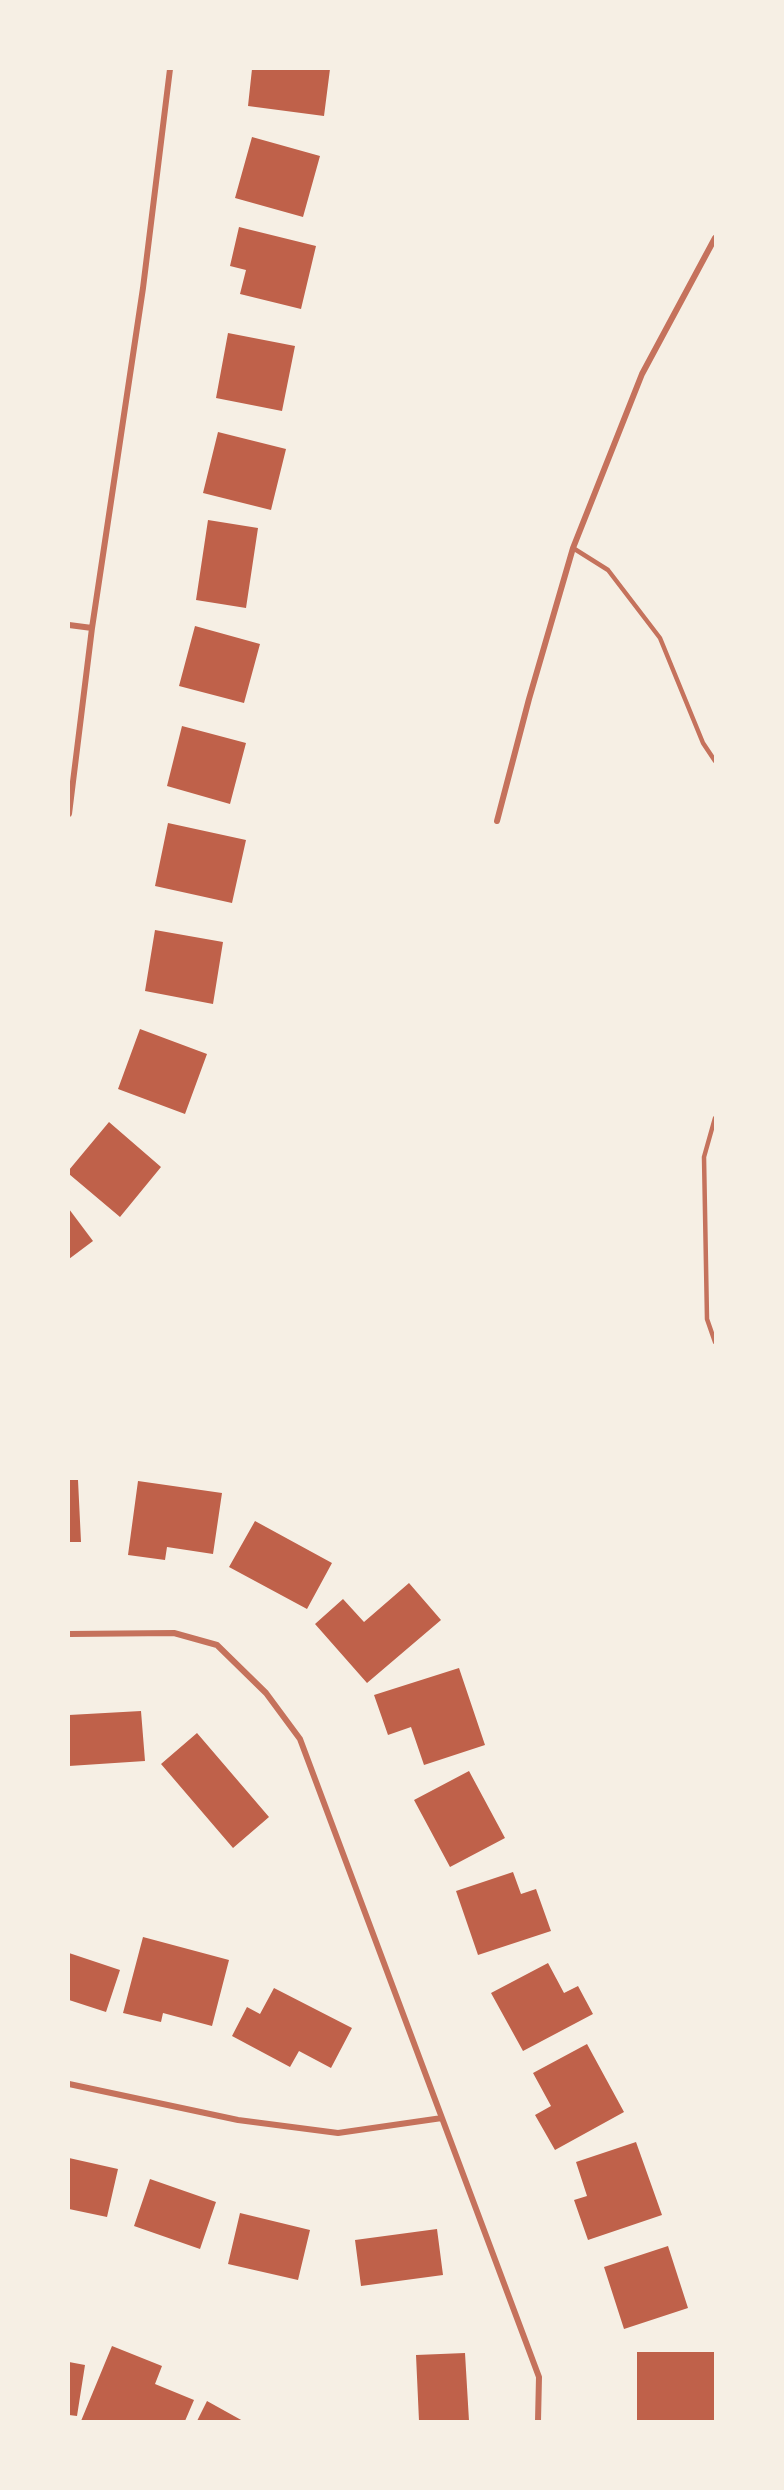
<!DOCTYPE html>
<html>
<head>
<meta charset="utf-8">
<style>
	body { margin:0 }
	#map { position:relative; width:784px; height:2490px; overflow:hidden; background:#f6efe4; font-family:Poppins,sans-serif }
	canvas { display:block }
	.frame { position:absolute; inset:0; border:70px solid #f6efe4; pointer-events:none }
</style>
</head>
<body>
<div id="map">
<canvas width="784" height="2490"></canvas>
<div class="frame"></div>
</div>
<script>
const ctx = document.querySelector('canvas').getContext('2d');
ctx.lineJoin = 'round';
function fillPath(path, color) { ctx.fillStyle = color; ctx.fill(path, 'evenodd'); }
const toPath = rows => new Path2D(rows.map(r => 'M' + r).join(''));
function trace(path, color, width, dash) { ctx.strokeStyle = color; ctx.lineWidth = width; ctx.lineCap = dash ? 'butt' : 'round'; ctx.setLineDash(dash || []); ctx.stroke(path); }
fillPath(toPath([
	[252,69,330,69,324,116,248,106],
	[252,137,320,156,303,217,235,198],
	[239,227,316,246,301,309,240,294,246,270,230,266],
	[228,333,295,346,282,411,216,398],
	[218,432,286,449,271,510,203,493],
	[208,520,258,528,246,608,196,600],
	[195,626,260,644,244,703,179,686],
	[182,726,246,743,230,804,167,786],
	[168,823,246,840,232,903,155,886],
	[155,930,223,942,213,1004,145,991],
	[140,1029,207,1054,185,1114,118,1089],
	[109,1122,161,1167,120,1217,69,1174,69,1170],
	[69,1209,93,1241,69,1259],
	[69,1480,78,1480,81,1542,69,1542],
	[138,1481,222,1493,213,1554,167,1547,165,1560,128,1555],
	[255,1521,332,1563,307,1609,229,1567],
	[409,1583,441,1620,367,1683,315,1624,343,1599,364,1622],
	[459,1668,485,1745,424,1765,411,1727,388,1735,374,1695],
	[141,1711,145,1761,69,1766,69,1715],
	[197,1733,269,1817,233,1848,161,1764],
	[469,1771,505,1838,450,1867,414,1800],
	[513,1872,521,1894,536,1889,551,1931,478,1955,456,1891],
	[143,1937,229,1960,212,2026,163,2013,161,2022,123,2013],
	[69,1953,120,1970,106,2012,69,2000],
	[548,1963,564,1993,578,1986,593,2014,523,2051,491,1993],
	[274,1988,352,2028,331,2068,299,2051,290,2067,232,2036,247,2007,260,2014],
	[587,2044,624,2112,555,2150,535,2115,551,2106,533,2073],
	[636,2142,662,2215,588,2240,574,2200,587,2196,576,2162],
	[69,2158,118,2169,107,2217,69,2209],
	[150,2179,216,2202,200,2249,134,2226],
	[240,2213,310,2230,298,2280,228,2264],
	[437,2229,443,2275,361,2286,355,2240],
	[668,2246,688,2308,624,2329,604,2267],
	[112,2346,162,2366,155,2384,194,2400,185,2421,81,2421],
	[637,2352,715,2352,715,2421,637,2421],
	[465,2353,469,2421,419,2421,416,2355],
	[69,2362,85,2365,77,2416,69,2415],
	[207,2401,243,2421,197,2421]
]), '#bf614a');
trace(toPath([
	[573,548,608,570,660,638,703,743,715,761],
	[715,1118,704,1157,707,1319,715,1342]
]), '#c5725c', 4.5);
trace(toPath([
	[69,625,92,628],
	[69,814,92,628,143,288,170,69],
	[497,821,529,699,573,548,642,374,715,238],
	[69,1634,174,1633,217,1645,266,1693,300,1739,539,2377,538,2421],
	[69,2084,238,2120,338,2133,442,2118]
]), '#c5725c', 6);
</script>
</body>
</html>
